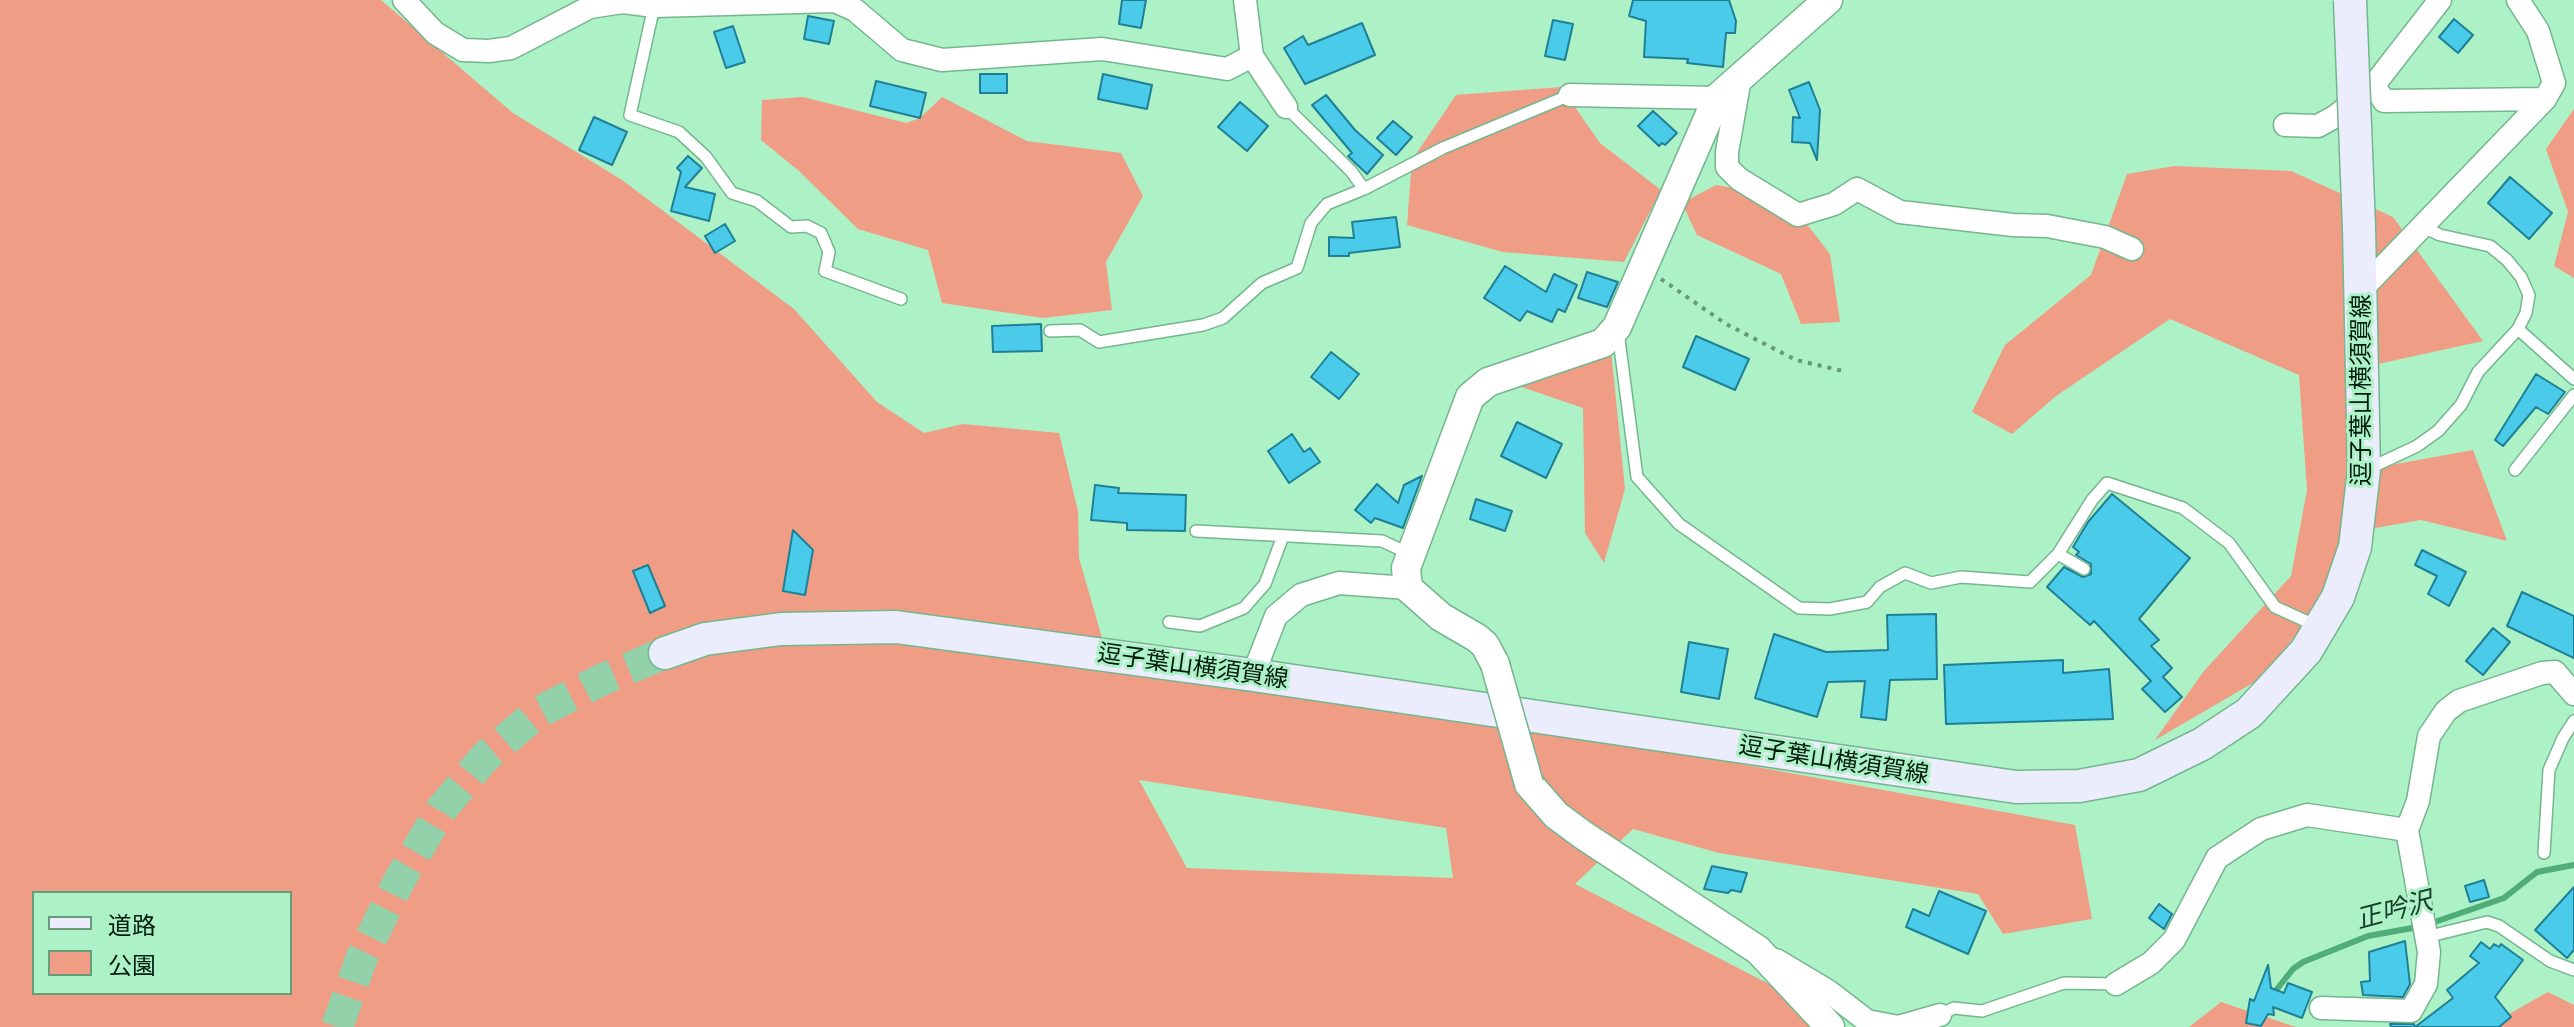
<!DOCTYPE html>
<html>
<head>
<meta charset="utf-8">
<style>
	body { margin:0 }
	#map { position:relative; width:2574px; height:1027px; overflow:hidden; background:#adf1c6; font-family:Commissioner,"Noto Sans JP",sans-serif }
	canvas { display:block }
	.legend { position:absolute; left:32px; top:891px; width:260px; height:104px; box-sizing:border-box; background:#adf1c6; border:2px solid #699c7c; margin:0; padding:10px 14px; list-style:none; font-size:24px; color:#021c0d }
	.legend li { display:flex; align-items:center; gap:16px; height:40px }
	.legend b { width:40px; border:2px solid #699c7c }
</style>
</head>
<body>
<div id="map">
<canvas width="2574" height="1027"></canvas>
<ul class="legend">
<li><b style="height:10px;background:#ebedfd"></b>道路</li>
<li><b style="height:22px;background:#f09d86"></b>公園</li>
</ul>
</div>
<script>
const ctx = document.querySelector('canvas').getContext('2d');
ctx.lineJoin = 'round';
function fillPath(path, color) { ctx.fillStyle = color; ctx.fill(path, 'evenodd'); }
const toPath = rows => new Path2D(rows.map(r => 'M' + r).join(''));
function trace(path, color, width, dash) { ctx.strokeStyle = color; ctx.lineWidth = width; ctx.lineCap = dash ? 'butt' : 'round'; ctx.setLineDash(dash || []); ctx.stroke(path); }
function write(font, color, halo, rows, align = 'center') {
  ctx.font = font + ' Commissioner,"Noto Sans JP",sans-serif'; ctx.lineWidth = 6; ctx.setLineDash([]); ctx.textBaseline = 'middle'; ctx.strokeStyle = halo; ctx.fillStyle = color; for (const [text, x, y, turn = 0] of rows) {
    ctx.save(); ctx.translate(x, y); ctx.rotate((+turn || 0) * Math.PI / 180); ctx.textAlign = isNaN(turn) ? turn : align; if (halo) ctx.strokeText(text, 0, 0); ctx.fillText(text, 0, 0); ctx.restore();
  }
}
fillPath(toPath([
	[0,0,381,0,513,113,622,180,794,309,877,402,924,433,963,424,1059,433,1078,511,1079,558,1105,648,2075,825,2092,919,2003,934,1978,894,1719,853,1633,829,1575,884,1771,985,1819,1027,0,1027],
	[1139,780,1446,828,1453,878,1187,868],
	[34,893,290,893,290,993,34,993],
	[1561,87,1600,143,1661,190,1624,262,1503,252,1407,225,1412,160,1456,95],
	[803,97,906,123,920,118,942,97,1027,141,1121,153,1143,196,1106,262,1112,310,1043,318,942,303,928,250,858,229,799,171,761,140,762,100],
	[2574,109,2574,278,2554,266,2568,212,2546,149],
	[2175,166,2291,171,2393,217,2483,341,2378,364,2379,467,2473,450,2507,541,2421,520,2375,528,2265,676,2155,740,2204,671,2291,576,2307,490,2299,375,2170,319,2056,396,2012,434,1972,412,2005,345,2091,275,2127,174],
	[1716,185,1786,197,1830,254,1840,322,1801,324,1781,274,1697,235,1682,203],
	[1611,350,1625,489,1604,563,1585,533,1583,408,1516,385],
	[2548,992,2574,1005,2574,1027,2486,1027],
	[2221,1002,2296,1027,2189,1027]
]), '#f09d86');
trace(toPath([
	[2429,924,2504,898,2537,872,2574,865],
	[2273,994,2293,969,2303,962,2368,936,2418,927]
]), '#50ad78', 6);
const building = toPath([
	[1122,0,1146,0,1141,28,1119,24,1122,0],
	[1633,0,1729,0,1736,21,1735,33,1726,33,1723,67,1687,63,1688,59,1644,57,1646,21,1629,16,1633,0],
	[808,16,834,21,829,44,804,39,808,16],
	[2454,19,2473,35,2458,53,2439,37,2454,19],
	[1553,20,1573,24,1565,60,1545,56,1553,20],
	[1362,23,1375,55,1305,84,1284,48,1303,36,1308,45,1362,23],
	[733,26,745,62,726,68,714,32,733,26],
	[980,74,1007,74,1007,93,980,93,980,74],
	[1103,74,1152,85,1147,109,1098,99,1103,74],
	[876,81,926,93,920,118,870,106,876,81],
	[1809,82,1820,110,1817,160,1810,143,1792,142,1793,117,1800,118,1789,90,1809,82],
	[1326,95,1355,130,1383,155,1367,174,1348,156,1352,153,1312,105,1326,95],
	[1240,102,1268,126,1247,151,1218,127,1240,102],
	[1653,111,1677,133,1665,145,1662,143,1659,146,1638,126,1653,111],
	[594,117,627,132,612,165,579,150,594,117],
	[1393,121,1412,137,1396,155,1377,138,1393,121],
	[688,156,702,168,685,187,715,194,709,221,671,211,681,172,677,168,688,156],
	[2510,177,2552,213,2529,239,2488,203,2510,177],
	[1396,217,1400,247,1349,253,1349,256,1329,256,1329,237,1354,238,1352,222,1396,217],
	[725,224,735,241,715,253,705,236,725,224],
	[1505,266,1546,292,1554,274,1577,285,1565,312,1558,309,1552,322,1527,311,1520,321,1484,298,1505,266],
	[1587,272,1618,282,1607,307,1578,298,1587,272],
	[1041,324,1042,351,993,352,992,326,1041,324],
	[1696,336,1749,359,1735,390,1683,367,1696,336],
	[1331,352,1359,374,1339,399,1311,377,1331,352],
	[2536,374,2565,392,2548,414,2536,407,2503,446,2495,440,2536,374],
	[1517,422,1562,444,1546,478,1501,456,1517,422],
	[1292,434,1304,452,1310,448,1320,462,1289,483,1268,451,1292,434],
	[1422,476,1403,528,1375,518,1371,523,1355,510,1377,484,1398,503,1404,485,1422,476],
	[1095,485,1119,488,1118,493,1186,495,1185,531,1127,530,1127,523,1091,520,1095,485],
	[2112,494,2190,558,2139,619,2159,640,2151,646,2172,668,2163,677,2182,697,2165,712,2142,689,2151,681,2094,621,2090,625,2047,587,2064,567,2083,577,2091,574,2091,564,2076,555,2079,552,2073,547,2088,522,2112,494],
	[1476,499,1512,511,1505,531,1470,519,1476,499],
	[793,530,813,550,805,595,783,591,793,530],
	[2422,550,2466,572,2449,606,2428,594,2437,576,2415,565,2422,550],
	[648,565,665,606,650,613,633,571,648,565],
	[2522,592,2574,616,2574,658,2507,626,2522,592],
	[1936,614,1937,679,1890,680,1886,720,1861,717,1865,681,1828,682,1817,717,1755,698,1774,634,1826,652,1888,650,1887,615,1936,614],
	[2493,628,2510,642,2483,675,2466,661,2493,628],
	[1689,642,1728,649,1719,699,1681,692,1689,642],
	[2063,660,2063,673,2109,669,2113,719,1946,724,1944,665,2063,660],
	[1712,866,1747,873,1741,892,1731,890,1728,893,1704,889,1712,866],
	[2484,880,2489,897,2470,902,2465,886,2484,880],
	[2574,887,2574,950,2567,958,2535,930,2574,887],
	[1939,891,1986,911,1968,954,1906,927,1913,909,1929,916,1939,891],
	[2159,904,2172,914,2164,929,2149,918,2159,904],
	[2405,941,2410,984,2403,997,2363,995,2361,982,2370,981,2369,952,2405,941],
	[2481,942,2490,949,2494,944,2499,947,2501,944,2523,960,2495,997,2511,1017,2499,1027,2391,1027,2390,1024,2414,1024,2415,1027,2453,998,2447,990,2479,963,2470,956,2481,942],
	[2268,965,2271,988,2284,993,2288,983,2312,992,2302,1018,2273,1007,2274,1015,2268,1014,2261,1026,2246,1023,2250,999,2254,1001,2268,965]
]);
fillPath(building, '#49cbe9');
trace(building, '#1f8095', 2);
trace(toPath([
	[337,1027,362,957,399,881,441,810,485,757,537,713,601,680,665,653]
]), '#93d1aa', 32, [32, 16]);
const service = toPath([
	[654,6,630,115,679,132,706,157,732,193,757,201,791,227,807,226,821,233,829,252,825,271,901,299],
	[1286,107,1351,171,1364,189,1443,148,1570,95],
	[2518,329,2574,379],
	[1050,331,1080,330,1099,342,1203,325,1223,318,1262,283,1297,268,1311,223,1327,204,1364,189],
	[1618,332,1637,477,1679,524,1799,608,1830,609,1867,602,1880,587,1905,573,1931,583,1961,577,2030,582,2058,554,2084,569],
	[2368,469,2417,446,2438,431,2461,405,2478,372,2518,329,2526,313,2529,295,2521,277,2507,260,2490,246,2440,235,2423,227],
	[2515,470,2574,395],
	[1196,531,1382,541,1410,554],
	[2058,554,2092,500,2107,483,2183,508,2229,543,2275,607,2319,627],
	[1169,622,1200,626,1244,608,1265,584,1283,536],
	[2544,853,2549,770,2563,738,2574,721],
	[2426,937,2487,922,2499,926,2550,961,2574,970],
	[1940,1015,1954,1008,1982,1011,2064,983,2116,984]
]);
const minor = toPath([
	[404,0,435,33,463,50,489,51,511,48,590,7,623,2,654,6,835,1,855,10,902,50,942,60,1102,49,1227,69,1252,56],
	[1245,0,1252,56,1286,107],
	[1740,78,1727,152,1727,167,1739,179,1798,215,1834,204,1857,189,1900,212,2013,225,2047,226,2105,237,2132,249],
	[2374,85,2384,101,2545,99],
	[1570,95,1717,98],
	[2285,125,2318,126,2336,116,2374,85,2440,0],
	[2361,290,2545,99,2554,83,2538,31,2518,0],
	[1253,675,1276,616,1301,595,1339,583,1408,588],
	[1776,960,1828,991,1867,1021,1898,1027,1940,1015],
	[2116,984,2151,963,2174,940,2217,858,2261,829,2307,815,2407,830],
	[2321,1008,2411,1011,2426,984,2429,952,2407,830,2418,801,2429,736,2446,711,2459,701,2542,673,2555,672,2574,694]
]);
const tertiary = toPath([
	[1495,664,1485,645,1477,638,1441,617,1408,588,1406,568,1470,397,1488,382,1603,343,1617,327,1717,98,1828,0],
	[1529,784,1556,815,1583,835,1758,950,1830,1027]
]);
const secondary = toPath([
	[665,653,705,639,781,629,896,627,1253,675,2016,787,2079,786,2139,775,2202,744,2249,713,2306,651,2338,597,2355,547,2364,470,2359,227]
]);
trace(service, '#74b68e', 14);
trace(minor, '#74b68e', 25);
trace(tertiary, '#74b68e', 31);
trace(secondary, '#74b68e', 35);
trace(toPath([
	[1661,279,1726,324,1796,360,1843,371]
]), '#66997a', 4, [4, 6]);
trace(service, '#fff', 11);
trace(minor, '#fff', 22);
trace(tertiary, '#fff', 28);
trace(secondary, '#ebedfd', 32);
const tertiaryBridge = toPath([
	[1495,664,1529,784]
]);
const secondaryBridge = toPath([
	[2350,0,2359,227]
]);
trace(tertiaryBridge, '#74b68e', 31, []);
trace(secondaryBridge, '#74b68e', 35, []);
trace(tertiaryBridge, '#fff', 28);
trace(secondaryBridge, '#ebedfd', 32);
write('24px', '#021c0d', '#adf1c6', [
	["逗子葉山横須賀線",2361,390,-90],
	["逗子葉山横須賀線",1193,666,8],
	["逗子葉山横須賀線",1834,760,9]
]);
write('italic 26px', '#163d27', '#adf1c6', [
	["正吟沢",2394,910,-15]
]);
</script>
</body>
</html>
